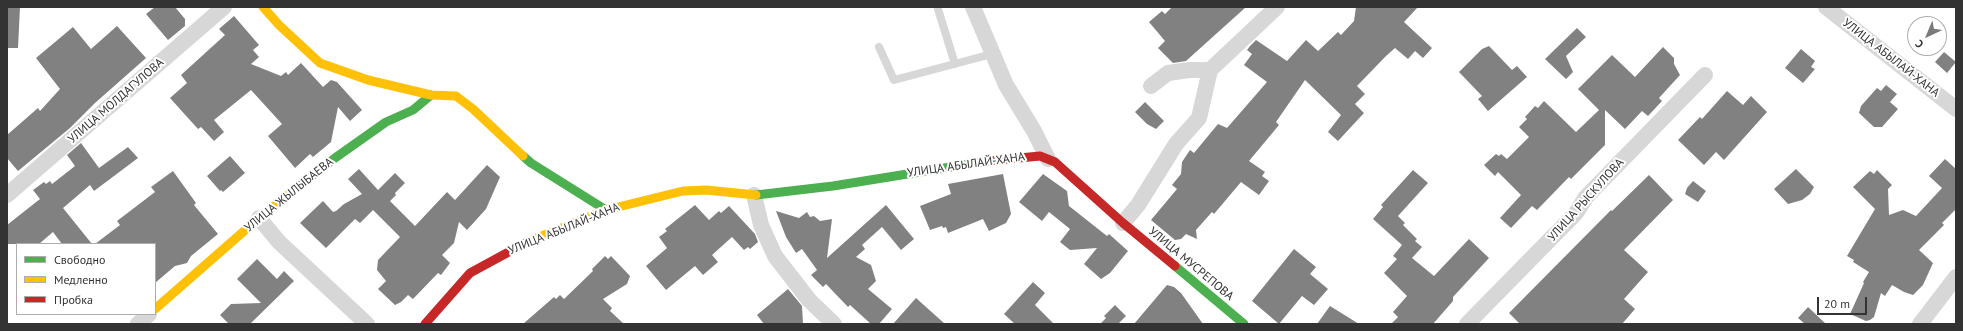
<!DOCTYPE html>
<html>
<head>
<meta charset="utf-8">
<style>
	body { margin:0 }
	#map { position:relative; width:1963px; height:331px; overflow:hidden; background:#fff; font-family:"PT Sans",sans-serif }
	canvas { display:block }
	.frame { position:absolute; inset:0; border:8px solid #333; pointer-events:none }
	.legend { position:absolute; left:16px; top:243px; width:140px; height:72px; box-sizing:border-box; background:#fff; border:1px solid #adadad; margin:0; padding:5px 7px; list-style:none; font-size:12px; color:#333 }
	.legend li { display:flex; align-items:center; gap:8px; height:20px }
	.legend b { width:20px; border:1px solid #adadad }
	.north { position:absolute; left:1907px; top:16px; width:40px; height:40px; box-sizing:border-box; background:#fff; border:1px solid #adadad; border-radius:50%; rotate:224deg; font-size:11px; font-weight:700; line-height:16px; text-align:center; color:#333 }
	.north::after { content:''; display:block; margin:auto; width:14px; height:18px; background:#7a7a7a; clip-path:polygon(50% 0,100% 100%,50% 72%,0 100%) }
	.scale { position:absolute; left:1817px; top:297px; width:50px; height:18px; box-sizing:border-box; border:2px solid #333; border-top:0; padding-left:5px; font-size:12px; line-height:14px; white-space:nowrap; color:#333; -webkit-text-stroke:3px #fff; paint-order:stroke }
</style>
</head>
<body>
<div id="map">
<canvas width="1963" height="331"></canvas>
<div class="frame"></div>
<ul class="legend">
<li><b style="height:5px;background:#4caf50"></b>Свободно</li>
<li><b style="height:5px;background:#ffc107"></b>Медленно</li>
<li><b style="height:5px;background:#c62828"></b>Пробка</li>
</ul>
<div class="north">С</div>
<div class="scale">20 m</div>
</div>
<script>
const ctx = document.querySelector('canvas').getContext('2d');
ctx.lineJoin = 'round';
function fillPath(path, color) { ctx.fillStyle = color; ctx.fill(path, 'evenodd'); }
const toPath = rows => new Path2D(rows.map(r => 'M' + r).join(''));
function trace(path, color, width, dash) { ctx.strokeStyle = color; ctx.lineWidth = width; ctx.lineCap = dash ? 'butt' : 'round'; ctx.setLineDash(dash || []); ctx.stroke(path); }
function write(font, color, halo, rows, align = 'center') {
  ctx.font = font + ' "PT Sans",sans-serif'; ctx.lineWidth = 4; ctx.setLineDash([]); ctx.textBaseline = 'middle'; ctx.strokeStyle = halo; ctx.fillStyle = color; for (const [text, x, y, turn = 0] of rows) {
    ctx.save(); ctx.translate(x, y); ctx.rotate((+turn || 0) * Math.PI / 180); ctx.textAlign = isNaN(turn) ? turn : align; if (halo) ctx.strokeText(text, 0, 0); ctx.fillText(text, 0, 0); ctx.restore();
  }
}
fillPath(toPath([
	[7,7,20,7,18,48,7,48],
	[155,7,175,7,185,19,185,26,168,40,146,14],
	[1172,7,1246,7,1186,61,1173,63,1158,48,1165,41,1149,22,1162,11,1165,14],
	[1356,7,1418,7,1404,22,1432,48,1423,58,1415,51,1408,59,1395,48,1386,56,1357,86,1365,94,1355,104,1364,113,1338,141,1328,132,1341,115,1305,80,1276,122,1279,125,1249,161,1265,172,1262,176,1269,181,1259,195,1241,182,1214,214,1212,212,1196,230,1197,239,1186,234,1181,239,1175,240,1151,220,1177,189,1172,185,1181,174,1182,162,1190,150,1194,153,1218,124,1227,128,1267,82,1244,65,1252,54,1247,50,1250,46,1256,40,1287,61,1306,40,1318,51,1338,32,1341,35,1354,21],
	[234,16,259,45,253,50,259,57,251,64,281,76,286,72,288,75,301,63,323,87,331,80,337,82,362,110,350,121,338,107,331,142,313,157,310,154,295,168,268,136,282,124,251,90,214,120,224,132,214,141,201,127,198,129,170,98,187,83,181,75,225,35,219,29],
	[117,26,146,58,95,103,70,128,18,171,7,158,7,135,38,108,40,111,60,89,36,58,73,27,91,49],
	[1577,28,1586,37,1566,56,1573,72,1566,79,1545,59],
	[1489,46,1512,70,1517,66,1527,77,1488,111,1478,99,1482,96,1459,72,1482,49],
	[1663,47,1674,58,1674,64,1680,75,1659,98,1662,101,1648,116,1642,111,1625,129,1605,110,1605,145,1571,179,1569,177,1537,210,1532,206,1511,228,1500,218,1521,195,1498,172,1495,176,1484,165,1496,154,1499,156,1501,154,1507,159,1529,137,1519,127,1527,119,1525,117,1535,106,1538,108,1544,101,1576,132,1599,110,1578,89,1612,55,1635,77],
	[1801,49,1815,61,1811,67,1815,69,1803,83,1785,68],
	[1944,52,1956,62,1947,73,1935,62],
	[1886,85,1897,94,1890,102,1898,109,1882,127,1874,127,1859,113,1861,106,1877,88,1881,91],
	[1727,91,1743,105,1751,96,1767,112,1724,160,1716,152,1704,165,1678,140,1700,117,1702,119],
	[1145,102,1164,121,1156,129,1147,124,1135,112],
	[81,143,99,168,128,147,138,158,94,191,90,185,63,208,92,244,62,244,53,232,39,244,7,244,7,225,40,199,33,190,44,182,46,184,50,181,52,184,75,166,67,155],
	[230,156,245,173,223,192,221,190,220,191,207,176],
	[1945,159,1956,169,1956,209,1942,223,1944,225,1919,250,1933,263,1923,285,1913,295,1904,292,1892,285,1885,296,1881,293,1874,317,1870,320,1866,321,1850,314,1864,283,1863,282,1869,272,1853,262,1854,260,1847,256,1875,209,1853,187,1870,171,1874,174,1877,170,1892,185,1888,189,1889,215,1903,210,1916,216,1942,188,1929,176],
	[487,165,500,177,486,209,467,230,459,222,454,243,442,255,450,263,441,275,438,273,413,299,408,295,401,302,395,305,378,289,386,281,377,270,378,260,400,237,373,210,360,223,355,219,326,248,300,223,323,201,333,212,336,211,344,204,362,194,348,179,359,169,378,190,395,173,405,183,395,193,396,195,390,201,415,226,447,192,455,200],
	[1796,169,1814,187,1810,194,1802,200,1788,204,1774,189],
	[1413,170,1428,183,1398,216,1405,223,1403,225,1417,239,1415,241,1422,247,1412,258,1434,276,1469,239,1489,258,1453,297,1453,301,1433,324,1391,324,1398,317,1393,312,1407,296,1384,273,1397,259,1393,256,1402,245,1373,219,1383,207,1381,205],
	[173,171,196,203,194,205,218,234,191,256,187,263,175,266,155,283,155,244,95,244,120,225,117,221,155,192,151,187],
	[1003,174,1011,214,1006,223,989,231,983,219,948,233,946,227,943,228,942,226,930,230,920,206,951,194,948,184],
	[1043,174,1067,191,1069,206,1107,236,1109,234,1128,251,1110,273,1101,279,1084,264,1097,248,1070,250,1060,242,1070,229,1049,212,1042,221,1019,202],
	[1649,175,1673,200,1624,250,1648,272,1624,299,1635,309,1622,324,1520,324,1509,313,1611,210,1612,211],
	[1693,181,1706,191,1698,202,1685,194,1687,188],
	[695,205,709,220,719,211,721,213,729,206,755,234,758,242,750,249,748,247,744,250,732,237,712,255,718,262,703,275,695,266,666,290,646,266,667,248,659,237,667,231,665,229],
	[886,205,914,239,901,250,882,227,862,245,865,249,856,257,871,265,876,281,868,289,892,309,879,324,871,324,850,305,848,307,826,284,823,287,811,275,817,270,802,249,796,253,786,237,776,211,799,218,807,212,810,217,814,216,820,221,832,219,827,258],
	[1294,249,1316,267,1310,274,1328,289,1314,305,1302,296,1279,324,1252,301],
	[605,256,608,259,611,256,630,276,627,284,603,299,612,308,610,311,624,324,523,324,554,297,556,299,560,295,564,299,593,271,592,269],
	[257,259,277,279,284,271,294,281,250,324,229,324,220,315,231,304,261,303,237,279],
	[1033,282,1045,293,1035,305,1054,324,1015,324,1004,314],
	[1167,285,1174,287,1181,293,1203,324,1134,324],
	[788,289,802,306,803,324,764,324,757,315],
	[916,298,945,324,893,324],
	[1115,305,1126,316,1118,324,1100,324,1106,318,1104,316],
	[1330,306,1359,324,1317,324],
	[1808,307,1826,324,1805,324,1798,318]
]), '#818181');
trace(toPath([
	[938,9,955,64],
	[879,47,894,80,992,54]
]), '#d7d7d7', 8);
trace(toPath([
	[973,7,1006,85,1034,131,1048,159],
	[1826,7,1956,109],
	[1151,86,1168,73,1189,70,1210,70],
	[7,195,224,7],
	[754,195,761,225,775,256,809,300,834,324],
	[259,218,279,242,367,324],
	[1123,223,1138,205,1176,144,1199,118,1210,70,1277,7],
	[138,324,149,314],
	[1467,324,1576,213,1586,197,1705,75],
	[1920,324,1956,277]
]), '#d7d7d7', 16);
trace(toPath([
	[523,156,531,163,606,210],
	[298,187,335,158,386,122,413,110,431,95],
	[756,195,833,186,988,161],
	[1175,266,1244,324]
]), '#4caf50', 9);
trace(toPath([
	[263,7,279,25,320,63,368,80,431,95,456,96,473,109,523,156],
	[527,242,606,210,683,191,706,190,756,195],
	[155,309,259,218,298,187]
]), '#ffc107', 9);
trace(toPath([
	[988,161,1040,156,1055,162,1123,223,1175,266],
	[425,324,470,273,527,242]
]), '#c62828', 9);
write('12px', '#333', '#fff', [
	["УЛИЦА АБЫЛАЙ-ХАНА",1891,58,38],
	["УЛИЦА МОЛДАГУЛОВА",116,101,-41],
	["УЛИЦА АБЫЛАЙ-ХАНА",966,165,-8],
	["УЛИЦА ЖЫЛЫБАЕВА",289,195,-39],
	["УЛИЦА РЫСКУЛОВА",1586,200,-48],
	["УЛИЦА АБЫЛАЙ-ХАНА",564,229,-22],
	["УЛИЦА МУСРЕПОВА",1191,264,40]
]);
</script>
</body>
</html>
